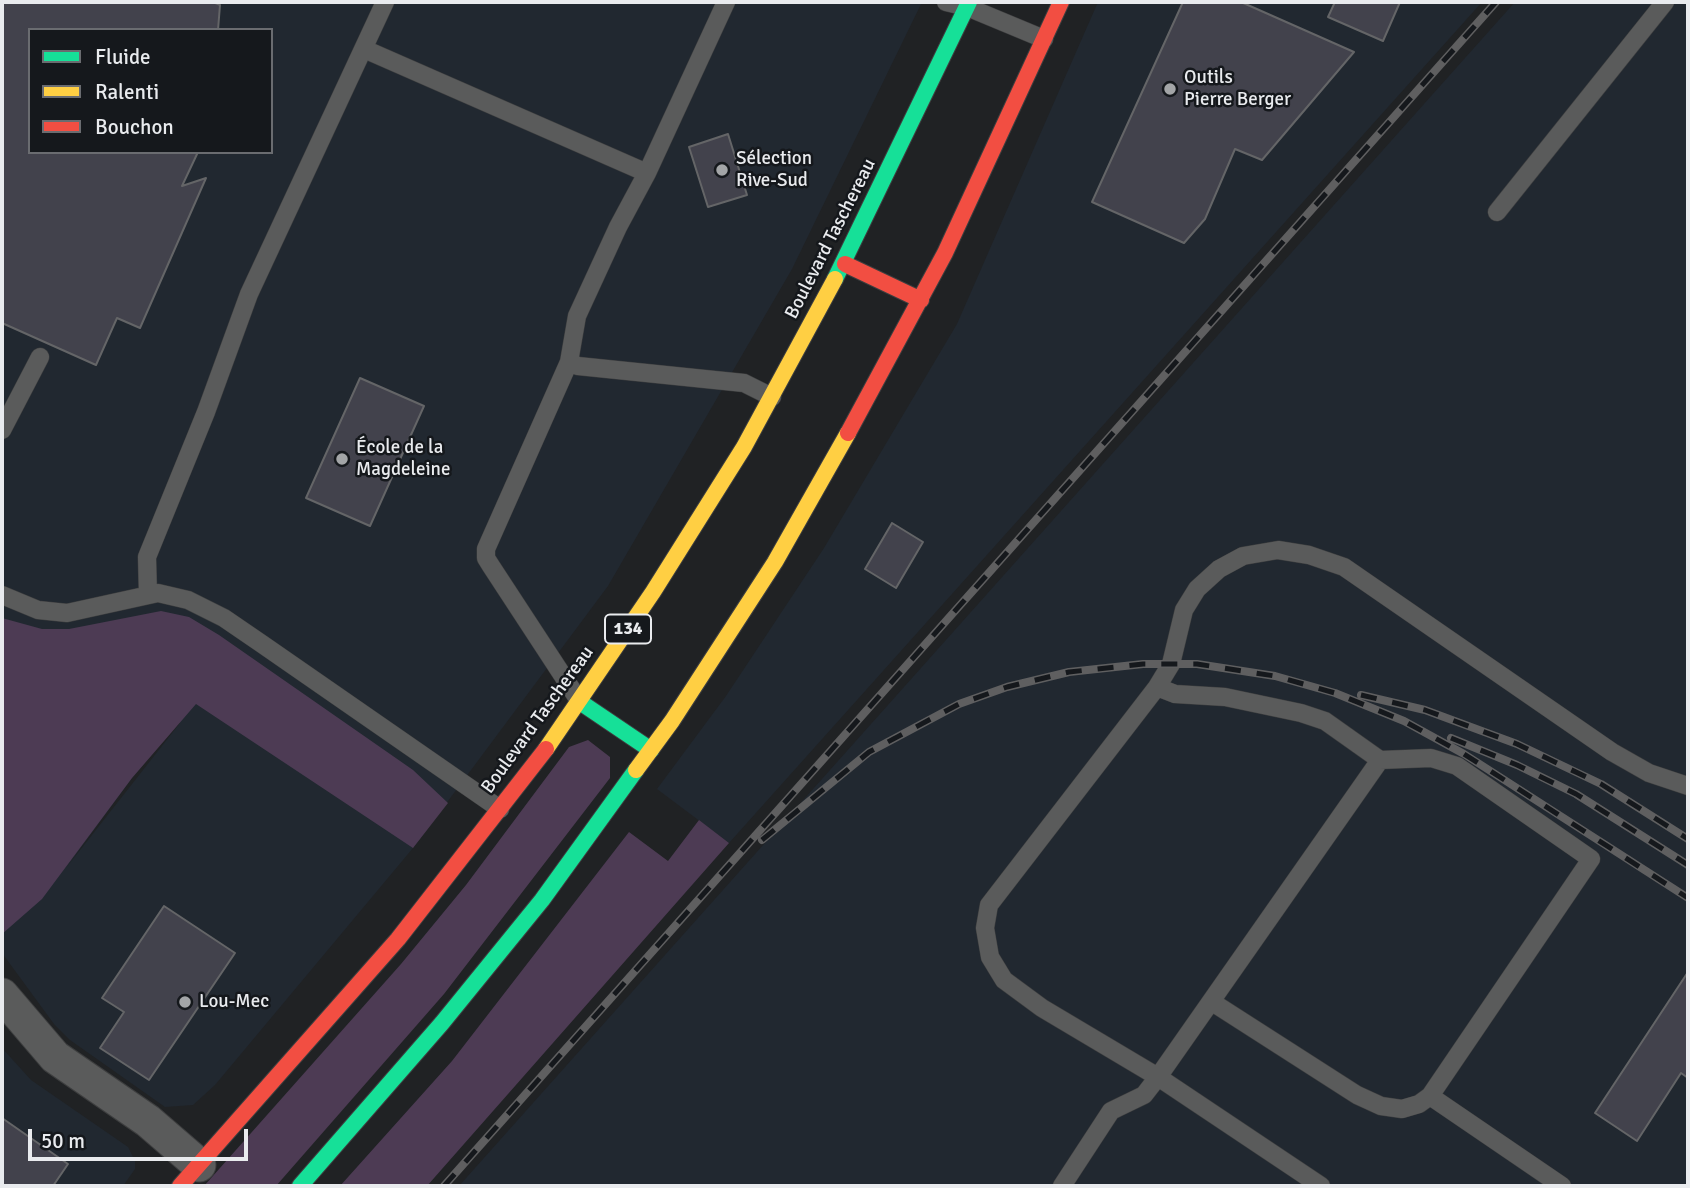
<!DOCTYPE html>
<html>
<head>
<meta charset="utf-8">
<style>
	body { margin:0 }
	#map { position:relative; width:1690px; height:1188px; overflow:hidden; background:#202224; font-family:Signika,sans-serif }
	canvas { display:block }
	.frame { position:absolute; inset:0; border:4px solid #e9ebee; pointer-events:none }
	.legend { position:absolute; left:28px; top:28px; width:245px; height:126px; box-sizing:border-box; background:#15181c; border:2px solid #6a6c70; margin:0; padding:9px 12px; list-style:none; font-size:21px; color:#e9ebee }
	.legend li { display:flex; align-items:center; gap:14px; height:35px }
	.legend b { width:35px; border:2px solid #6a6c70 }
	.scale { position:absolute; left:28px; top:1129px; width:220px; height:32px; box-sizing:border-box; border:4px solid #e9ebee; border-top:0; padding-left:9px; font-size:21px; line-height:24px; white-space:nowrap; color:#e9ebee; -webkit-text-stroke:5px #15181c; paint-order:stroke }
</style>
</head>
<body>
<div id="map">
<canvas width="1690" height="1188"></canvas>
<div class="frame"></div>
<ul class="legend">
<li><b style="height:9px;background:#16e098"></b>Fluide</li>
<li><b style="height:9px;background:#ffcf43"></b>Ralenti</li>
<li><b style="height:9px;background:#f24e42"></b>Bouchon</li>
</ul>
<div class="scale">50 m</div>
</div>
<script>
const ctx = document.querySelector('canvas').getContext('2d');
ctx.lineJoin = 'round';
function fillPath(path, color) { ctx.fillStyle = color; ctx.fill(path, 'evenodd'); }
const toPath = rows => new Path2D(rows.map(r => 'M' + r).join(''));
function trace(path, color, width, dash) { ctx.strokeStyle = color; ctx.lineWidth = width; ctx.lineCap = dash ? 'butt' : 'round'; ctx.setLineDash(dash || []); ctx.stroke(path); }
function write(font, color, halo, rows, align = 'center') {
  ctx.font = font + ' Signika,sans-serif'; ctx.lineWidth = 5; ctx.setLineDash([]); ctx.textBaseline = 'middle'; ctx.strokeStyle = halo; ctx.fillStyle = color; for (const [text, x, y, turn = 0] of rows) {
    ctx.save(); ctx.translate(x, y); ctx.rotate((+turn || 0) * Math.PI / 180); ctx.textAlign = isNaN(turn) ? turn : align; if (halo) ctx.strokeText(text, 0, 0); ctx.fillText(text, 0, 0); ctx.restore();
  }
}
fillPath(toPath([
	[2,2,922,2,792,269,608,586,413,848,215,1085,193,1105,165,1107,70,1040,54,1024,2,953],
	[30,30,271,30,271,152,30,152],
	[179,723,180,723,66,868,132,778],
	[1098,2,1482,2,729,843,657,789,726,696,824,548,957,324],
	[1515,2,1688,2,1688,1186,459,1186],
	[2,1048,31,1080,128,1147,135,1161,135,1169,123,1186,2,1186]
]), '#212830');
fillPath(toPath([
	[161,611,189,617,219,635,413,770,448,803,413,848,196,704,132,778,42,899,2,934,2,618,42,629,69,629],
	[588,740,610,757,610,778,444,994,276,1186,204,1186,401,964,466,885,569,747],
	[699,820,729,843,427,1186,340,1186,452,1061,629,832,668,861]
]), '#4d3b54');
const building = toPath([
	[2,2,213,2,220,5,218,30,30,30,30,152,198,152,182,186,206,178,140,328,117,318,96,365,2,323,2,2],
	[1183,2,1241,2,1354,52,1262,160,1235,149,1205,219,1184,243,1092,202,1183,2],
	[1335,2,1400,2,1383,41,1328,17,1335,2],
	[728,134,747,195,708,207,689,147,728,134],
	[360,378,424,406,370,526,306,498,360,378],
	[892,523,923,542,896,588,865,569,892,523],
	[164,906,235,953,149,1080,100,1048,124,1012,102,998,164,906],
	[1688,972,1688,1078,1681,1073,1637,1141,1595,1113,1688,972],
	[2,1118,68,1164,53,1186,2,1186,2,1118]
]);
fillPath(building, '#42424c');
trace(building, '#646567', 2);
const lane = toPath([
	[946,2,967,7,1044,39],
	[364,49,647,173,726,2],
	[1497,212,1665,2],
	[569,362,578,366,744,383,772,397],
	[2,430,40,357],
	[2,595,38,610,67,613,158,593,188,600,224,618,262,644,500,809],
	[148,595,147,557,206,412,249,294,385,2],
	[580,702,491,566,486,558,486,549,569,362,577,316,618,227,647,173],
	[1380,760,1431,758,1457,766,1591,859,1430,1096],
	[1212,1002,1357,1095,1381,1106,1402,1109,1419,1104,1430,1096,1562,1186],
	[1062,1186,1111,1111,1144,1095,1158,1077,1380,760,1325,721,1301,713,1225,697,1175,694,1157,687],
	[1321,1186,1158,1077,1042,1008,1004,980,990,957,985,928,989,905,1157,687,1171,664,1184,610,1197,589,1219,569,1243,556,1278,550,1309,555,1344,567,1612,752,1649,773,1688,786]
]);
const street = toPath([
	[2,995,55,1057,148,1121,199,1165]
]);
const fast = toPath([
	[835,279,969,2],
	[580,702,651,750],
	[300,1186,442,1023,542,900,636,770]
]);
const slow = toPath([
	[546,749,653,592,744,447,835,279],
	[636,770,672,721,775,562,848,433]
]);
const jam = toPath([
	[845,264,921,300],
	[848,433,945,253,1061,2],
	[180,1186,398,939,546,749]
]);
trace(lane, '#3d3e3f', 19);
trace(street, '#3d3e3f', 35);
trace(fast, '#3d3e3f', 18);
trace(slow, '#3d3e3f', 18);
trace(jam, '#3d3e3f', 18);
trace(lane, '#5a5b5b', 18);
trace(street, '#5a5b5b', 33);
trace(fast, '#16e098', 16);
trace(slow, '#ffcf43', 16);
trace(jam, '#f24e42', 16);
const rail = toPath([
	[1361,695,1425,710,1517,744,1601,784,1688,839],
	[1451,738,1517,765,1576,794,1688,865],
	[762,840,869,752,959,704,1007,687,1069,672,1143,664,1197,664,1275,676,1335,693,1404,721,1464,754,1688,898],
	[444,1186,1496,2]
]);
trace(rail, '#5f5f60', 8);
trace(rail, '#15181c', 5, [16]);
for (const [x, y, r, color] of [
	[1170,89,7,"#a3a5a7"],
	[722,170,7,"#a3a5a7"],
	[342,459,7,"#a3a5a7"],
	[185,1002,7,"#a3a5a7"]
]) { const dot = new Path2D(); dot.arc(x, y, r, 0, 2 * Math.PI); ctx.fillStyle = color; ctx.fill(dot); trace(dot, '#15181c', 2.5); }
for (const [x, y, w] of [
	[628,629,46]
]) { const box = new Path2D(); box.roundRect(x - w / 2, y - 14.5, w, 29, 5); ctx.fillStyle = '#15181c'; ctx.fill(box); trace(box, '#e9ebee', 2); }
write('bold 18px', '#e9ebee', null, [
	["134",628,629]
]);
write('19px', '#e9ebee', '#15181c', [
	["Outils",1184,78],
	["Pierre Berger",1184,100],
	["Sélection",736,159],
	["Rive-Sud",736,181],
	["École de la",356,448],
	["Magdeleine",356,470],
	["Lou-Mec",199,1002]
], 'left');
write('19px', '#e9ebee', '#15181c', [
	["Boulevard Taschereau",831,239,-63],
	["Boulevard Taschereau",538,720,-54]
]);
</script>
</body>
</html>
